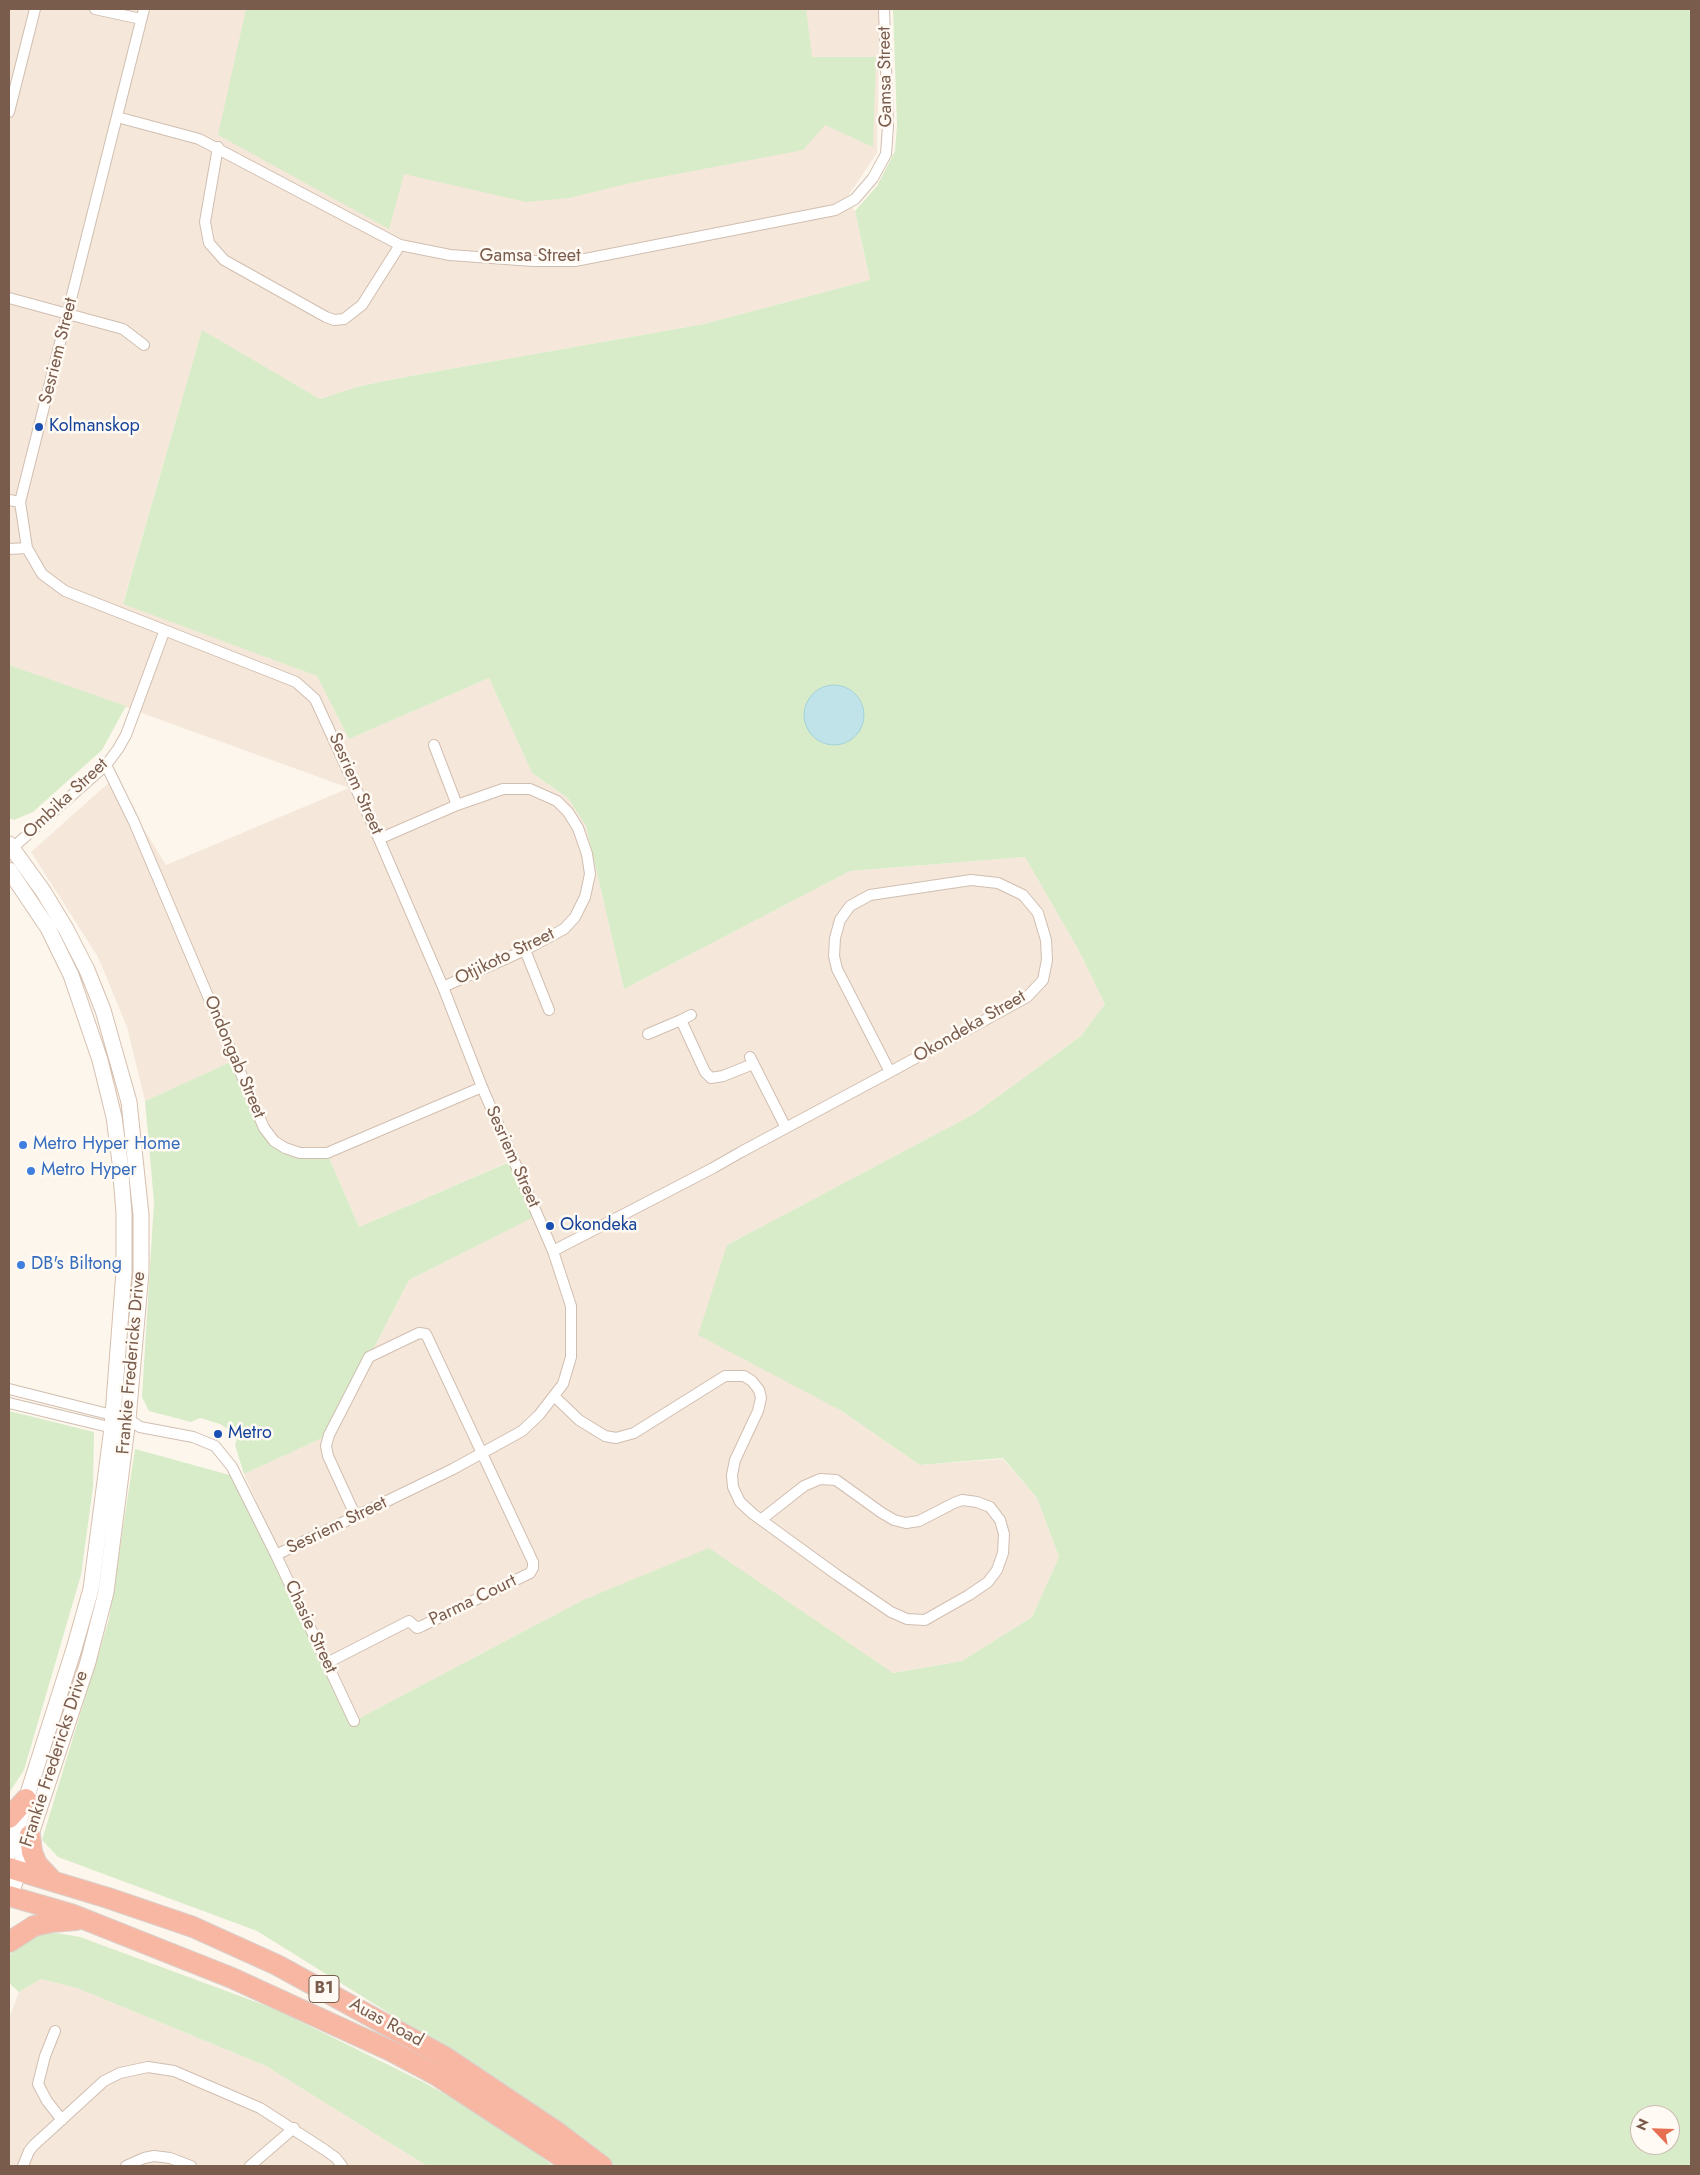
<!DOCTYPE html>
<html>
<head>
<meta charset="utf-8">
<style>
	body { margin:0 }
	#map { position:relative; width:1700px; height:2175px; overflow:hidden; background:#fdf6ec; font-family:Jost,sans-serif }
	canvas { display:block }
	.frame { position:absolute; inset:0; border:10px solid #7a5c4d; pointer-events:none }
	.north { position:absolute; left:1630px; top:2105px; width:50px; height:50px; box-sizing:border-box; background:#fffaf3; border:1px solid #cabbb1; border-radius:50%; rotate:294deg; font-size:14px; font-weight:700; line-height:20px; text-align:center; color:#7a5c4d }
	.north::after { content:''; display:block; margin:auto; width:18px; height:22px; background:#e76f51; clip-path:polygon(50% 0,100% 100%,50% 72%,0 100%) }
</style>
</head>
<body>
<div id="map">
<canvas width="1700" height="2175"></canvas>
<div class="frame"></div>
<div class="north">N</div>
</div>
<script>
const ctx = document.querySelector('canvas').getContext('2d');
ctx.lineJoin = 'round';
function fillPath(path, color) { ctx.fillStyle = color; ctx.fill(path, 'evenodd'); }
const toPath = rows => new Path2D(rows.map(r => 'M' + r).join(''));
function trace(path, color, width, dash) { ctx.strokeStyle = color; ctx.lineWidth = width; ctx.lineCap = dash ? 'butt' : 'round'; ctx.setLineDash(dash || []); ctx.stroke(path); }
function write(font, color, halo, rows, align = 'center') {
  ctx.font = font + ' Jost,sans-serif'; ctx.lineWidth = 5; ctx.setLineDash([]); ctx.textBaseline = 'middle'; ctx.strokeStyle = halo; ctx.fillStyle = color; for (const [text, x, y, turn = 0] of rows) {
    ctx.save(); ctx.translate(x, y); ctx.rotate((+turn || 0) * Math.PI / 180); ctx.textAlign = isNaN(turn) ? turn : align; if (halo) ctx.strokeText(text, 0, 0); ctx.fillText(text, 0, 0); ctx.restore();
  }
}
fillPath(toPath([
	[9,9,880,9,877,153,846,199,855,211,870,280,704,324,405,377,360,386,320,399,202,331,123,603,317,676,349,739,489,678,532,773,568,798,586,826,624,989,850,871,1025,857,1078,949,1105,1004,1081,1036,974,1114,727,1245,840,1410,920,1465,1003,1459,1037,1498,1059,1557,1032,1617,962,1661,892,1673,709,1549,583,1600,354,1721,244,1474,329,1435,409,1280,537,1215,513,1160,359,1227,327,1153,316,1154,274,1141,235,1060,145,1101,127,1027,98,957,31,852,113,779,166,865,349,788,9,665],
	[41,1979,77,1988,266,2066,427,2166,9,2166,9,2018,19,1992]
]), '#f5e8da');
fillPath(toPath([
	[246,9,806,9,812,57,876,57,873,147,825,125,803,150,630,183,569,198,526,202,404,174,389,229,218,135],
	[893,9,1691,9,1691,2166,609,2166,466,2061,257,1931,58,1857,42,1840,109,1619,135,1449,237,1477,354,1721,583,1600,709,1548,893,1673,962,1661,1032,1617,1059,1557,1037,1498,1003,1458,920,1465,840,1410,698,1335,727,1245,974,1114,1081,1036,1105,1004,1078,949,1025,857,850,871,624,989,586,826,568,798,532,773,489,678,349,739,317,676,123,604,202,330,320,399,360,386,405,377,704,324,870,280,855,211,877,186,895,151,897,125],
	[1640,2115,1670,2115,1670,2145,1640,2145],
	[9,665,126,706,102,750,33,812,14,820,9,818],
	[235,1060,264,1128,285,1148,327,1153,359,1227,514,1160,538,1215,409,1280,329,1435,244,1474,235,1445,238,1435,220,1424,200,1418,191,1422,149,1411,142,1397,154,1202,145,1101],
	[9,1411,94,1432,93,1487,81,1575,24,1770,9,1793],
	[56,1933,80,1937,275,2009,423,2082,474,2110,518,2139,553,2166,427,2166,266,2066,77,1988,41,1979,19,1992,9,1983,9,1956,19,1944,41,1934]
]), '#d8ecc9');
const water = toPath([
	'804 715a30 30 0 1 1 60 0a30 30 0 1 1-60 0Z'
]);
fillPath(water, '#bfe3e8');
trace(water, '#a5d3da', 1);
const street = toPath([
	[95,9,141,19],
	[144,9,20,502,27,548,42,574,65,591,296,682,315,699,379,839,443,987,482,1087,553,1251,571,1306,571,1357,563,1384,539,1415,522,1431,453,1469,276,1555],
	[9,112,35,9],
	[117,117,199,139,400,245,450,255,533,261,575,261,835,210,855,199,873,178,886,154,888,126,884,9],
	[218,147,205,222,209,243,224,260,326,317,334,320,344,319,362,305,400,245],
	[9,298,123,329,144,345],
	[9,500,20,502],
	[9,549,27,548],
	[434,745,457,805],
	[106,765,134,822,264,1128,274,1141,285,1148,300,1153,327,1153,482,1087],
	[379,839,457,805,503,789,530,789,557,801,568,812,578,828,587,854,590,874,585,897,575,917,564,929,525,950,443,987],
	[9,851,106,765,118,749,126,735,164,632],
	[525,950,549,1010],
	[681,1020,691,1015],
	[648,1034,681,1020,705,1072,711,1078,723,1076,753,1064],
	[750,1057,786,1128],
	[553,1251,713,1168,741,1152,890,1072,1027,997,1043,980,1047,960,1046,940,1038,913,1023,895,998,883,971,880,870,895,850,906,840,920,835,938,834,956,837,969,890,1072],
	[9,1389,128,1419,140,1427,193,1437,215,1446,232,1467,276,1555,354,1721],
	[555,1397,579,1420,605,1436,616,1438,634,1433,725,1376,744,1376,752,1381,759,1390,761,1398,758,1411,735,1460,732,1475,733,1487,740,1502,753,1514,837,1575,891,1612,907,1619,925,1620,969,1595,988,1582,997,1570,1003,1553,1004,1534,1000,1520,990,1507,977,1502,962,1500,954,1503,919,1521,906,1523,894,1520,882,1513,836,1480,820,1479,804,1486,762,1519],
	[9,1403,117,1429],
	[327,1663,409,1621,417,1628,422,1626,530,1573,533,1568,533,1562,426,1334,419,1333,369,1357,329,1435,326,1446,328,1456,356,1517],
	[55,2031,45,2056,38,2084,47,2101,62,2120],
	[23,2166,29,2151,34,2145,104,2081,120,2073,148,2067,174,2071,260,2108,325,2150,336,2158,342,2166],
	[126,2166,144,2158,154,2156,170,2158,191,2166],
	[250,2166,294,2128]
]);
const secondary = toPath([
	[9,844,43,891,66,929,87,970,103,1010,129,1102,141,1215,141,1272,128,1419,106,1592,88,1662,9,1900],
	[9,870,48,928,71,975,100,1060,114,1117,120,1162,124,1213,124,1272,112,1428,91,1589,74,1649,9,1853]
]);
const highway = toPath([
	[9,1818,26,1799],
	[30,1835,32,1852,37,1864,52,1880],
	[9,1868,108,1898,193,1927,277,1965,445,2057,557,2132,602,2166],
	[9,1896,71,1914,232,1978,391,2051,436,2075,575,2166],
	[9,1942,34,1926,52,1922,76,1920]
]);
trace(street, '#d1beb0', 12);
trace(secondary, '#d6c0b0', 17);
trace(highway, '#dad1cd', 22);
trace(street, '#fff', 10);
trace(secondary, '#fff', 15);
trace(highway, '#f7b7a3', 20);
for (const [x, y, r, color] of [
	[39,427,5,"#1a4fb4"],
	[23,1145,5,"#3f7fe0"],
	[31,1171,5,"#3f7fe0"],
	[550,1226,5,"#1a4fb4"],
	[21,1265,5,"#3f7fe0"],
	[218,1434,5,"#1a4fb4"]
]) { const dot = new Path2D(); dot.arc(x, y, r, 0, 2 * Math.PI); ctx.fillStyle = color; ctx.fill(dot); trace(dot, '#fffaf3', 2); }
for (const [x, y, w] of [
	[324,1989,30]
]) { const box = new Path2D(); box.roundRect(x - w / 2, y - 13.5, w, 27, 4); ctx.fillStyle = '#fffaf3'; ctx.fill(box); trace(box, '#7a5c4d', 1); }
write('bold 16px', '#7a5c4d', null, [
	["B1",324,1989]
]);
write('18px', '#7a5c4d', '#fffaf3', [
	["Gamsa Street",886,77,-91],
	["Gamsa Street",530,257],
	["Sesriem Street",59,351,-76],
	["Sesriem Street",355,784,66],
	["Ombika Street",66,799,-43],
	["Otjikoto Street",505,957,-26],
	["Okondeka Street",970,1027,-30],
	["Ondongab Street",234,1057,67],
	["Sesriem Street",512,1157,66],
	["Frankie Fredericks Drive",132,1363,-85],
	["Sesriem Street",337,1526,-26],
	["Parma Court",473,1601,-26],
	["Chasie Street",310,1627,65],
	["Frankie Fredericks Drive",55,1759,-72],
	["Auas Road",386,2023,29]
]);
write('18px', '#164399', '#fffaf3', [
	["Kolmanskop",49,427],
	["Okondeka",560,1226],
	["Metro",228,1434]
], 'left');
write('18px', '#366cbe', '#fffaf3', [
	["Metro Hyper Home",33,1145],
	["Metro Hyper",41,1171],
	["DB's Biltong",31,1265]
], 'left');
</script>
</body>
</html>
